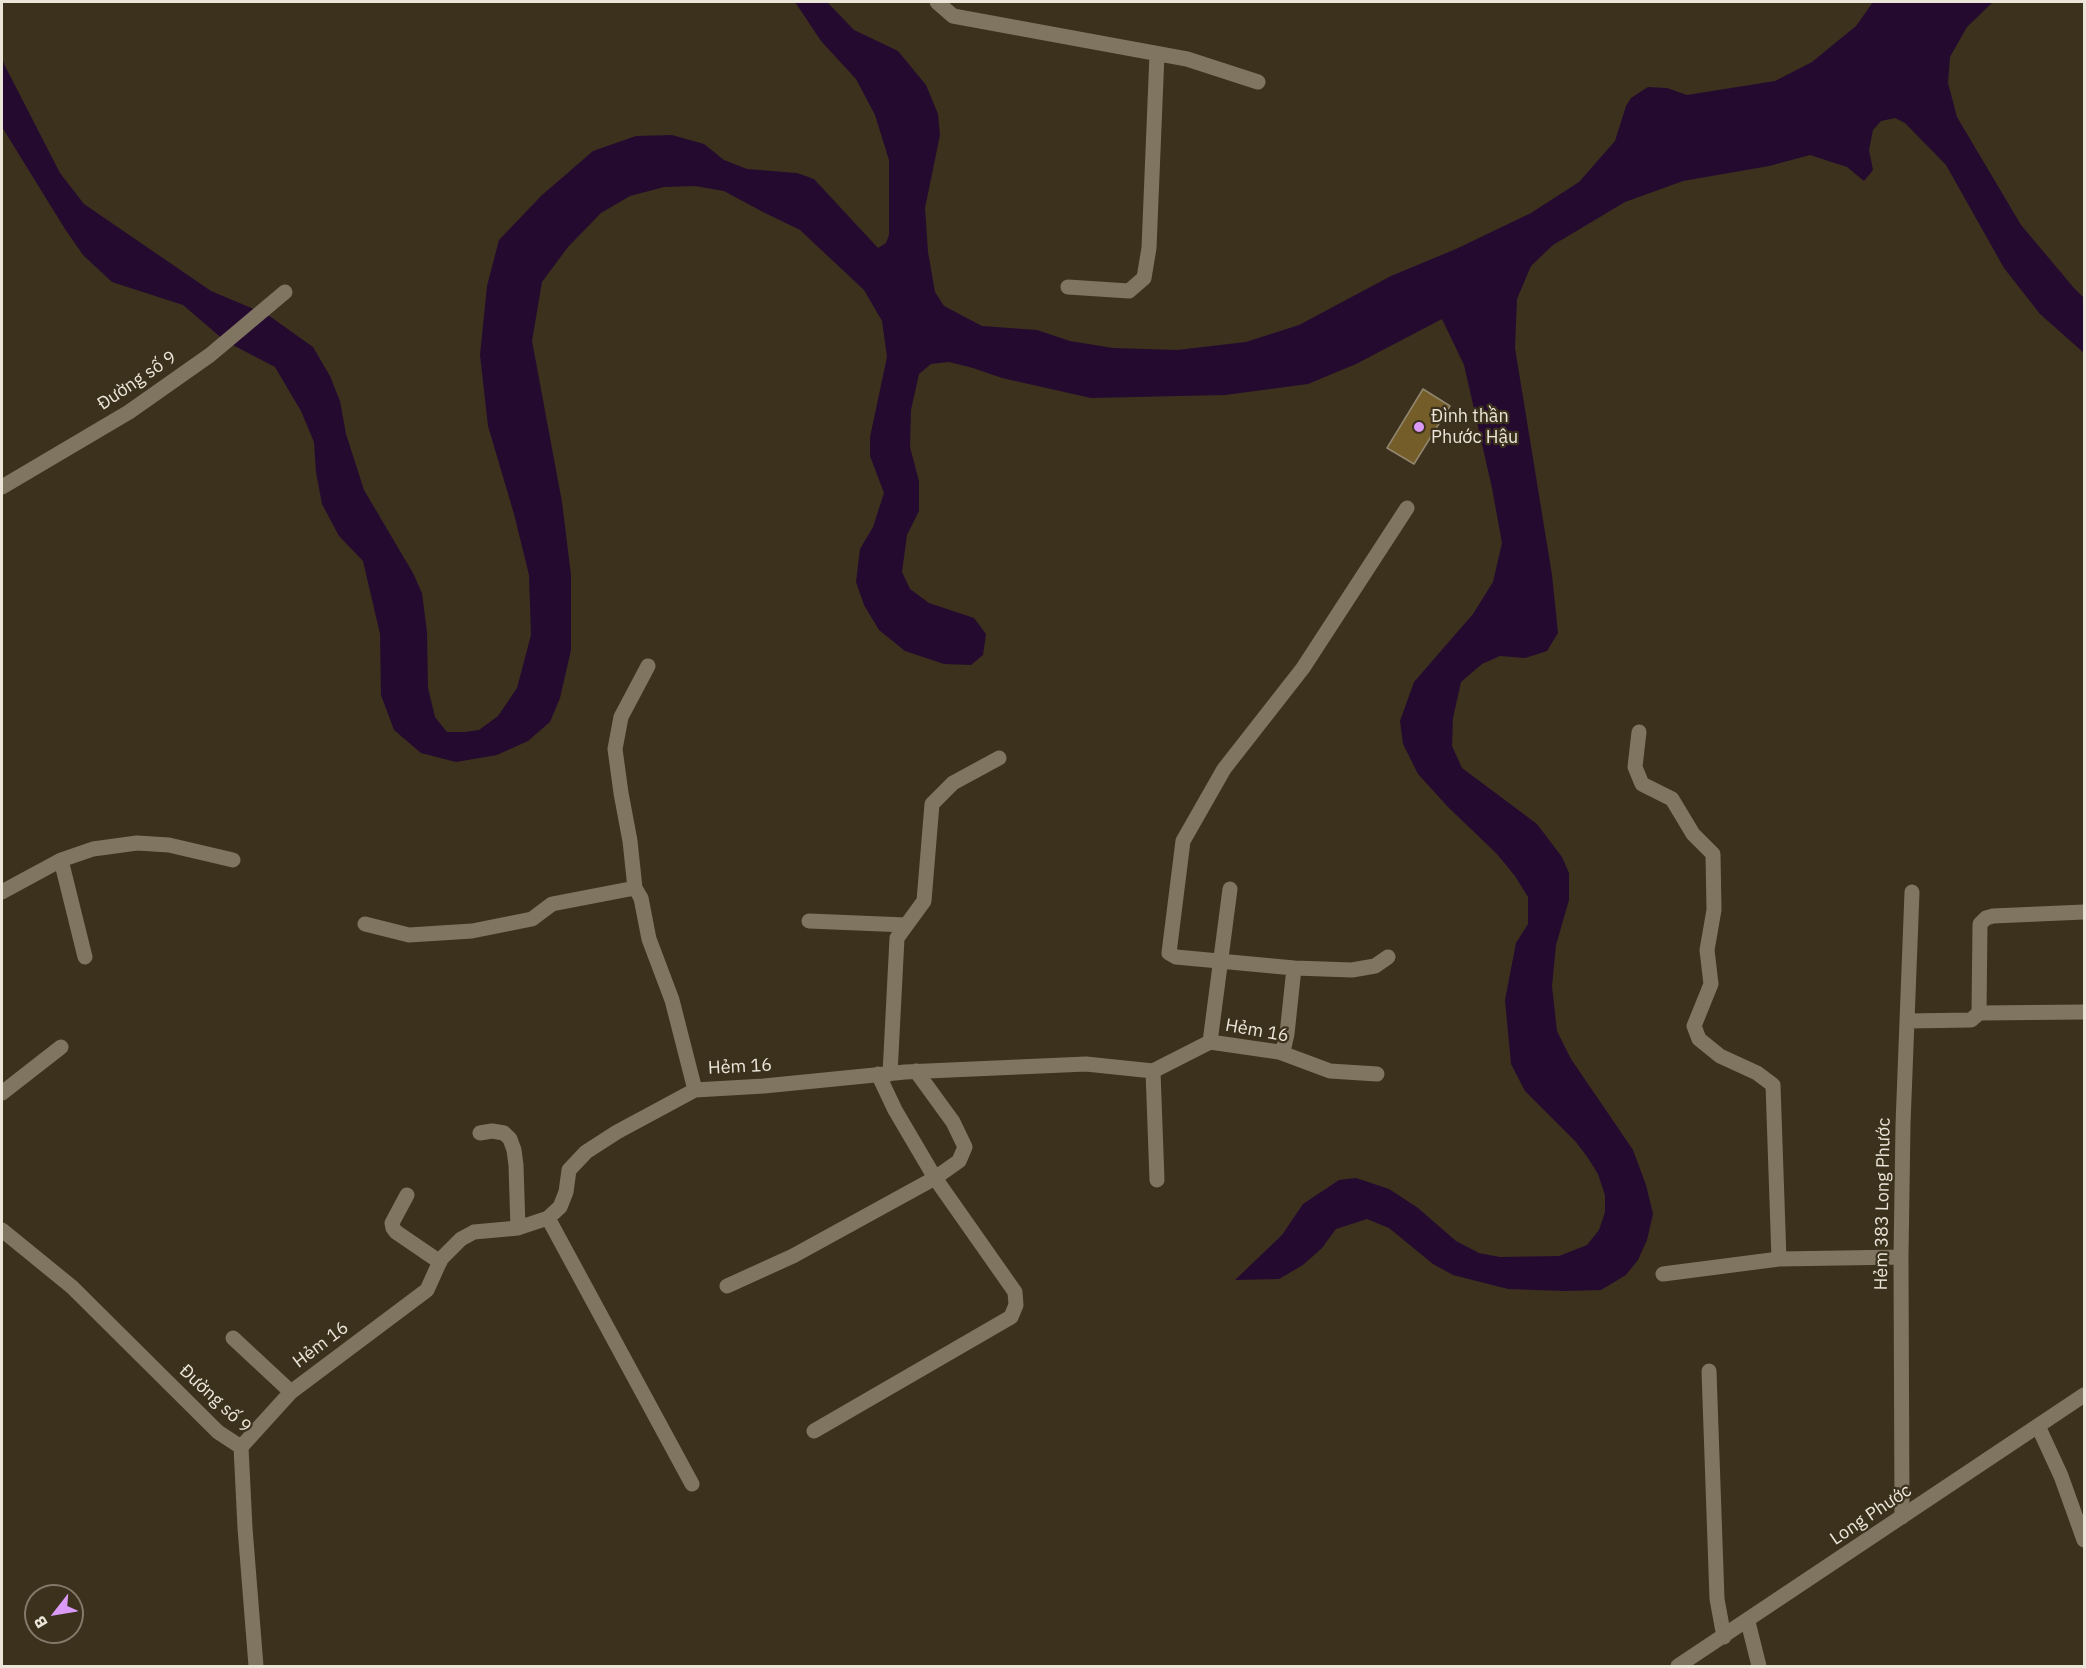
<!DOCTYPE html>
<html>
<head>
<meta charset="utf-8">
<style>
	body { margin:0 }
	#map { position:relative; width:2086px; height:1668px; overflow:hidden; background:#3b311d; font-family:"IBM Plex Sans",sans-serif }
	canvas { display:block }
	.frame { position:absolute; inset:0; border:3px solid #ece6da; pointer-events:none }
	.north { position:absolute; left:24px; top:1584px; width:60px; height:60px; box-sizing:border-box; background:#3b311d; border:2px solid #827969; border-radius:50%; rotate:239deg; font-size:16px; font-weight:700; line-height:24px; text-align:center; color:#ece6da }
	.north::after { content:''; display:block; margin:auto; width:21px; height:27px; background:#da9af6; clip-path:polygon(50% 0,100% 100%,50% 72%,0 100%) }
</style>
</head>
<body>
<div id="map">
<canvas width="2086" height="1668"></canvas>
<div class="frame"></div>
<div class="north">B</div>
</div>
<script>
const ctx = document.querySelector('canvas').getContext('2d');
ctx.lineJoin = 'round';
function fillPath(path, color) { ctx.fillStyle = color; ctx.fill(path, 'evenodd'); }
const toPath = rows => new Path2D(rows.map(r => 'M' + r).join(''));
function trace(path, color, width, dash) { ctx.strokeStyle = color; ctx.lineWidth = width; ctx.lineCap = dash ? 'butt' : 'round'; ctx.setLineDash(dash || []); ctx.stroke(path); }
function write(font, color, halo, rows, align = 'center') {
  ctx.font = font + ' "IBM Plex Sans",sans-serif'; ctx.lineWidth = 4.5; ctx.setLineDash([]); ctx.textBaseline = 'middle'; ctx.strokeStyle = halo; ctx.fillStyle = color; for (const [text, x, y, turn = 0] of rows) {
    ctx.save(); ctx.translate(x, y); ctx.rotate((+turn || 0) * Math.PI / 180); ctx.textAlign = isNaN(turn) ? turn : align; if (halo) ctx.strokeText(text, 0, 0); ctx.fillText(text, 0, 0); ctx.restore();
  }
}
fillPath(toPath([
	[795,2,827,2,854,30,898,51,926,85,938,114,940,135,925,208,928,252,935,292,944,306,982,326,1037,330,1070,341,1113,348,1177,350,1246,342,1299,325,1391,276,1456,249,1531,213,1579,182,1615,141,1626,106,1631,98,1648,87,1667,88,1687,95,1775,81,1812,62,1856,26,1873,2,1993,2,1967,27,1950,57,1948,83,1957,117,2021,225,2074,288,2084,298,2084,353,2040,314,2004,268,1946,165,1905,123,1895,118,1881,121,1873,130,1869,150,1873,170,1864,181,1847,167,1810,155,1769,166,1683,181,1625,202,1553,245,1531,266,1517,299,1515,348,1552,575,1558,633,1547,651,1525,658,1500,656,1482,664,1461,682,1453,718,1452,746,1462,768,1537,824,1562,857,1569,873,1569,900,1556,945,1552,986,1557,1031,1571,1059,1633,1150,1646,1185,1653,1214,1647,1240,1638,1260,1626,1275,1601,1290,1565,1291,1508,1289,1453,1275,1433,1264,1389,1228,1367,1219,1336,1229,1322,1248,1303,1265,1279,1279,1235,1280,1282,1235,1303,1204,1339,1180,1356,1178,1389,1189,1418,1208,1456,1241,1479,1253,1500,1257,1559,1256,1587,1245,1599,1230,1605,1212,1605,1195,1598,1174,1588,1158,1576,1142,1525,1091,1511,1064,1505,1000,1516,943,1528,924,1528,897,1515,876,1497,854,1448,807,1418,774,1403,744,1400,721,1414,682,1473,614,1493,582,1502,543,1492,488,1464,365,1442,319,1356,364,1308,384,1225,395,1091,398,1002,378,973,368,949,362,931,364,919,374,911,410,910,447,919,481,919,511,907,535,902,572,910,589,929,603,974,618,986,634,983,655,971,665,944,664,905,651,879,630,864,605,856,582,860,549,873,527,884,493,870,456,870,437,887,357,882,321,864,290,800,230,763,212,724,191,695,186,664,187,630,196,601,213,568,247,542,282,532,341,562,502,571,575,571,650,560,698,550,722,528,741,497,755,456,762,421,753,394,730,381,695,380,634,363,561,339,536,322,504,316,472,314,442,301,411,275,367,225,341,183,305,112,282,83,255,65,229,2,127,2,56,4,64,60,173,84,204,211,291,268,315,313,347,330,376,340,401,346,434,364,490,413,573,422,593,427,632,428,688,435,717,447,732,465,732,479,730,498,716,517,688,531,635,529,575,514,514,488,426,480,355,487,286,499,240,541,196,593,151,636,136,672,135,704,144,724,160,747,169,797,173,814,179,878,248,886,243,889,235,889,160,875,115,856,79,821,41]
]), '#250a30');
const building = toPath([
	[1423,389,1450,406,1414,464,1387,448,1423,389]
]);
fillPath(building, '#755d29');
trace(building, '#91866f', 1.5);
trace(toPath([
	[937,2,953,16,1187,59,1258,82],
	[1068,287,1129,291,1144,278,1149,248,1157,54],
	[2,487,129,412,210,355,285,292],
	[1639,732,1635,767,1642,784,1672,799,1693,834,1713,854,1714,910,1707,950,1711,984,1694,1026,1699,1039,1720,1056,1757,1073,1773,1085,1779,1259],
	[61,860,85,957],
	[635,888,630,841,621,793,615,749,621,717,648,666],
	[2,892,61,860,93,849,137,843,169,845,233,860],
	[809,921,906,925],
	[365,924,409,935,472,931,532,919,552,904,635,888,641,898,649,939,672,1000,695,1090],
	[1388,957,1375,966,1352,970,1294,968,1176,957,1169,953,1183,841,1224,769,1303,668,1407,508],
	[1979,1013,1980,924,1986,918,1993,916,2084,912],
	[1907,1021,1971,1020,1979,1013,2084,1012],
	[1210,1042,1230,889],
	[1279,1052,1284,1047,1287,1034,1294,968],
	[1153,1071,1157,1180],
	[890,1074,897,938,924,901,932,804,953,783,999,758],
	[2,1093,61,1047],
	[480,1133,492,1131,504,1133,510,1139,514,1150,516,1165,518,1228],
	[407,1195,392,1223,393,1228,396,1232,440,1262],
	[548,1218,692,1484],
	[2,1230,72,1287,218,1432,241,1447],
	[1663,1274,1779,1259,1901,1257],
	[727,1286,793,1256,935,1178,959,1161,965,1147,953,1122,916,1071],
	[233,1338,291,1392],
	[1709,1371,1717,1599,1724,1637],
	[2038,1426,2061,1476,2084,1540],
	[814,1431,1011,1317,1016,1305,1015,1292,935,1178,895,1110,878,1074],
	[241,1447,291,1392,427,1290,441,1259,461,1239,474,1232,518,1228,548,1218,560,1207,566,1192,569,1170,586,1152,617,1132,695,1090,764,1086,905,1072,1086,1064,1153,1071,1210,1042,1279,1052,1330,1071,1377,1074],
	[241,1447,245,1528,256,1666],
	[1902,1517,1901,1257,1903,1124,1912,892],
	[1748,1622,1759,1666],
	[1678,1666,2084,1395]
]), '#807560', 15);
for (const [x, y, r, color] of [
	[1419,427,6,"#da9af6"]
]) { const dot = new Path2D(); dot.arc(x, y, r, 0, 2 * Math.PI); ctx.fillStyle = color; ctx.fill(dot); trace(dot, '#3b311d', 2); }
write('18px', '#ece6da', '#3b311d', [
	["Đường số 9",137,381,-34],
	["Hẻm 16",1257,1031,10],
	["Hẻm 16",740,1067,-3],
	["Hẻm 383 Long Phước",1883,1204,-89],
	["Hẻm 16",321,1345,-37],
	["Đường số 9",215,1399,43],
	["Long Phước",1871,1515,-34]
]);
write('18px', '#ece6da', '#3b311d', [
	["Đình thần",1431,417],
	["Phước Hậu",1431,438]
], 'left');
</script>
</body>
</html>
